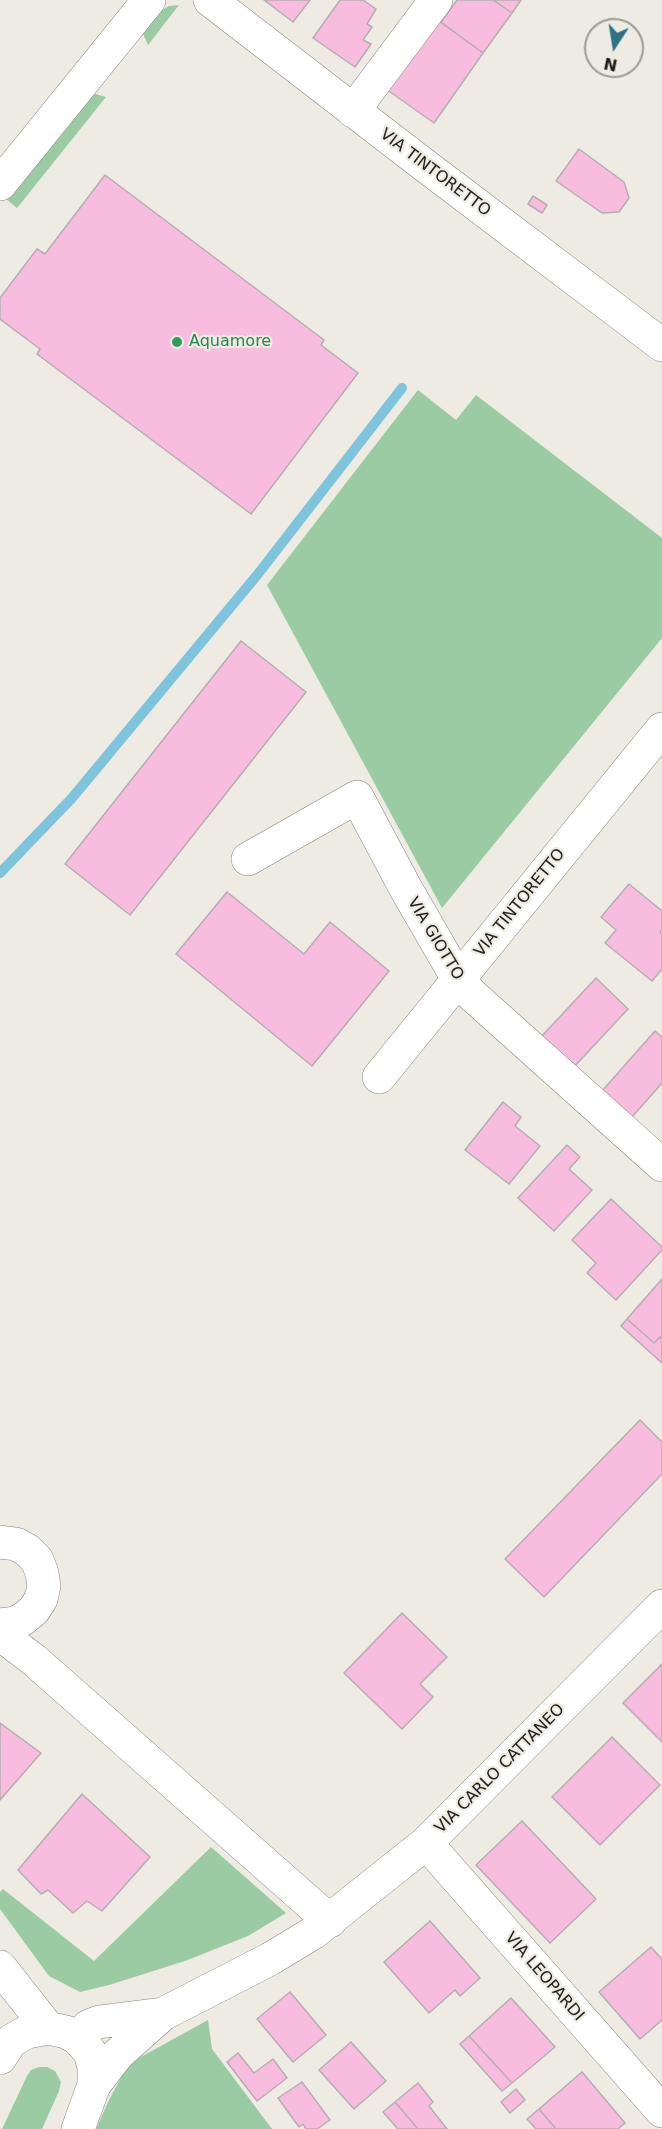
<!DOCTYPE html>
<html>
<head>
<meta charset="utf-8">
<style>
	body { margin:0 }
	#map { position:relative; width:662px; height:2129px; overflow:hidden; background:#edebe2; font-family:"DejaVu Sans",sans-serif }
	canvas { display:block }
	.north { position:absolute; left:584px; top:18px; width:60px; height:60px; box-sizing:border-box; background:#edebe2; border:2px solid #9b9a93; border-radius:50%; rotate:192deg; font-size:16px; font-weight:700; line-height:24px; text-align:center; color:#20201c }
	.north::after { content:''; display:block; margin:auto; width:21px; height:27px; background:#2f7283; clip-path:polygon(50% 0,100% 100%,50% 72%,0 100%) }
</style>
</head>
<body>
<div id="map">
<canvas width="662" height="2129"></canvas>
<div class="north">N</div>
</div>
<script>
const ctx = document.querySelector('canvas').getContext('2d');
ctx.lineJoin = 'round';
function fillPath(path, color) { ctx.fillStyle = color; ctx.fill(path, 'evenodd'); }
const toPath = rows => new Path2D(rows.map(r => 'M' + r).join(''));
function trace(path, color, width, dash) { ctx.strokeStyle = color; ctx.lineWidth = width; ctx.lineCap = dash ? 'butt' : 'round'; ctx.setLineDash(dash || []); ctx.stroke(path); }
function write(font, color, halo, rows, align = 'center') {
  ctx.font = font + ' "DejaVu Sans",sans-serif'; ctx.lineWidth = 4.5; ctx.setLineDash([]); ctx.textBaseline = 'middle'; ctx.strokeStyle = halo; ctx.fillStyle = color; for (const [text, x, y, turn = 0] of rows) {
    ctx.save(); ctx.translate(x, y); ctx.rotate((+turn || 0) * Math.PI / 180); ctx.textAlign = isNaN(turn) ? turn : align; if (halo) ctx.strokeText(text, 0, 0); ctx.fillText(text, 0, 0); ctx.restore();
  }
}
fillPath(toPath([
	[179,5,148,45,142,32,162,10,169,6],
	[92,93,106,97,17,208,5,198],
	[418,390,456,420,476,395,662,538,662,638,442,908,267,585],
	[211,1847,286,1913,248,1936,185,1961,109,1985,80,1992,49,1976,0,1909,0,1892,3,1889,94,1961],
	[208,2020,212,2049,272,2129,96,2129,109,2100,124,2072,139,2058],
	[39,2067,47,2067,55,2071,61,2082,59,2091,42,2129,2,2129,27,2076,31,2070]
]), '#9bcba3');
trace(toPath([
	[0,873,72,798,258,574,402,388]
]), '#7dc4dc', 10);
const building = toPath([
	[264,0,310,0,293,22,264,0],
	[340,0,363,0,376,9,367,24,372,27,363,40,371,44,355,67,313,38,340,0],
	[457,0,493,0,512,13,483,53,441,22,457,0],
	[493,0,521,0,512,13,493,0],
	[436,19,483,53,434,123,386,89,436,19],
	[579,149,624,182,629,198,619,212,602,213,556,181,579,149],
	[105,175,324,340,321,345,358,373,251,514,37,354,40,349,0,319,0,298,37,249,45,254,105,175],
	[533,196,547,205,542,213,528,204,533,196],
	[241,641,306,692,130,915,65,864,241,641],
	[629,884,662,911,662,930,660,932,662,934,662,969,652,981,605,943,616,930,601,917,629,884],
	[227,892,304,954,330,922,389,971,312,1066,176,954,227,892],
	[596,978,628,1009,572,1069,540,1038,596,978],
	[655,1031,662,1037,662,1083,632,1117,602,1091,655,1031],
	[503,1102,521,1117,515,1126,540,1146,509,1184,465,1150,503,1102],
	[567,1145,580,1157,569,1169,592,1190,554,1231,518,1198,567,1145],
	[611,1199,662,1247,662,1250,616,1300,587,1273,596,1263,572,1240,611,1199],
	[662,1279,662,1339,660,1337,654,1343,627,1319,662,1279],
	[627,1319,654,1343,660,1337,662,1339,662,1363,621,1326,627,1319],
	[640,1420,662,1442,662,1474,544,1597,505,1559,640,1420],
	[402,1613,447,1657,420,1684,433,1697,402,1729,344,1673,402,1613],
	[662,1664,662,1742,623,1703,662,1664],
	[0,1723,41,1753,0,1800,0,1723],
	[612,1737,660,1785,600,1845,552,1797,612,1737],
	[82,1794,150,1857,102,1911,87,1901,73,1913,48,1890,41,1894,18,1870,82,1794],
	[522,1821,596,1899,550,1943,476,1865,522,1821],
	[430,1921,480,1978,460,1996,455,1990,429,2013,384,1962,430,1921],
	[651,1947,662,1959,662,2020,640,2039,599,1992,651,1947],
	[290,1992,326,2035,293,2062,257,2019,290,1992],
	[511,1998,555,2047,512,2083,469,2036,511,1998],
	[469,2036,512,2083,502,2091,460,2044,469,2036],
	[351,2042,386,2081,354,2109,319,2070,351,2042],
	[238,2053,254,2073,273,2059,287,2078,257,2101,227,2062,238,2053],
	[582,2072,625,2123,618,2129,556,2129,539,2109,582,2072],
	[302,2082,330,2120,317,2129,306,2129,303,2124,299,2127,278,2098,302,2082],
	[418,2083,433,2102,429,2106,447,2129,418,2129,395,2102,418,2083],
	[516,2089,525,2100,510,2113,501,2102,516,2089],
	[395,2102,418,2129,398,2129,383,2112,395,2102],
	[539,2109,556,2129,536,2129,527,2119,539,2109]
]);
fillPath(building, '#f8bdde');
trace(building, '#b6adb2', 1.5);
const minor = toPath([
	[210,0,419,161,662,345],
	[353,111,436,0],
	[0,184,149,0],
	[248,859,357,797,406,889,458,979,471,994,662,1165],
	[379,1077,662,729],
	[0,1542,16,1544,27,1550,37,1560,42,1573,44,1586,41,1599,34,1610,23,1619,15,1623,0,1625],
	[0,1634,34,1660,330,1921],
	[426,1843,662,2111],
	[77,2038,89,2026,99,2022,163,2014],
	[94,2085,118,2054,163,2014,270,1959,313,1933,426,1843,662,1606]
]);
const secondary = toPath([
	[0,1967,48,2028],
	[0,2058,11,2041,27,2032,48,2028,66,2032,77,2038,90,2052,94,2067,94,2085,78,2129]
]);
trace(minor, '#85837b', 34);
trace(secondary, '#85837b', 34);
trace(minor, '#fff', 33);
trace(secondary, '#fff', 33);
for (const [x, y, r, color] of [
	[177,342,6,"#2e9e5b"]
]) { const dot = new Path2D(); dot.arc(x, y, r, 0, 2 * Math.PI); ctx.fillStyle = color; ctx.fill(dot); trace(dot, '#edebe2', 2); }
write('16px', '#20201c', '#edebe2', [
	["VIA TINTORETTO",435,173,37],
	["VIA TINTORETTO",520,903,-51],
	["VIA GIOTTO",435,939,59],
	["VIA CARLO CATTANEO",500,1769,-45],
	["VIA LEOPARDI",544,1977,49]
]);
write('16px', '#27864d', '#edebe2', [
	["Aquamore",189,342]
], 'left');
</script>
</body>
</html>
